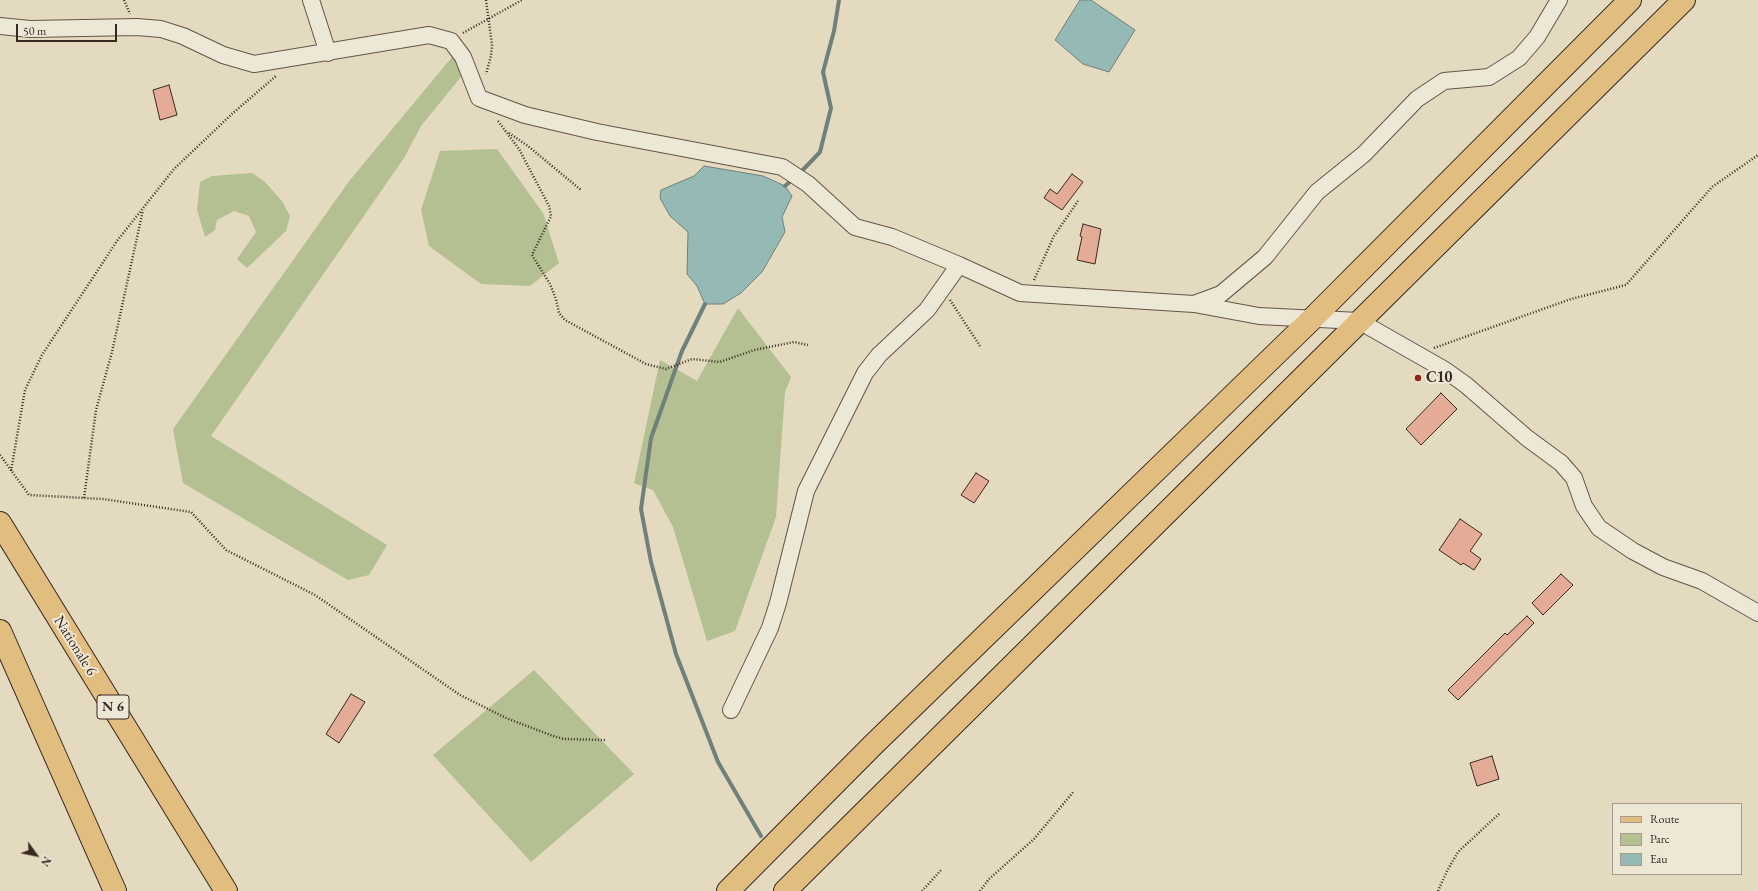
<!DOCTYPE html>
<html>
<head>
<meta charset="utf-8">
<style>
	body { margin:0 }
	#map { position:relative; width:1758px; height:891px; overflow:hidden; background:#e3dac0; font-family:"EB Garamond",serif }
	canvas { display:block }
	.legend { position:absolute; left:1612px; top:803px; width:130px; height:72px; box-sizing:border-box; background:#ede7d6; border:1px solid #a59b8e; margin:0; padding:5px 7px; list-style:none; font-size:12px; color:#392821 }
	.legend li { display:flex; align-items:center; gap:8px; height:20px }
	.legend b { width:20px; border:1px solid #a59b8e }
	.north { position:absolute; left:16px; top:835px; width:40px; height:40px; -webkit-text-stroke:3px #ede7d6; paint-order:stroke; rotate:123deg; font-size:11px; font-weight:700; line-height:16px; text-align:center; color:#392821 }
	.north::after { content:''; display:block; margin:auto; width:14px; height:18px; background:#392821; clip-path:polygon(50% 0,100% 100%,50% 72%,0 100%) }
	.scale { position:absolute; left:16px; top:24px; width:101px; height:18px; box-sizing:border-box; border:2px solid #392821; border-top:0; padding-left:5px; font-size:12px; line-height:14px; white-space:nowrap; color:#392821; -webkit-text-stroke:3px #ede7d6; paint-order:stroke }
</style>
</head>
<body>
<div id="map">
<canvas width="1758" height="891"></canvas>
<ul class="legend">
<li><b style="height:5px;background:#e2bd80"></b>Route</li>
<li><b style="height:11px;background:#b4c092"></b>Parc</li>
<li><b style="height:11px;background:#95bab5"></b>Eau</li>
</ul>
<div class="north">N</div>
<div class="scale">50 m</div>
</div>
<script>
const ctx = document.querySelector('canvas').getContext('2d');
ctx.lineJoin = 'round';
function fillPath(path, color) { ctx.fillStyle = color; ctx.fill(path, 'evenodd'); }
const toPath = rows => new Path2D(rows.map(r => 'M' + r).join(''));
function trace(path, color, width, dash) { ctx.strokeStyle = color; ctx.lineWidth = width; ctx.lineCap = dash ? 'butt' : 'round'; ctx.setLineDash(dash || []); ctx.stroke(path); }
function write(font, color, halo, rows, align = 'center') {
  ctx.font = font + ' "EB Garamond",serif'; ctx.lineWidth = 4; ctx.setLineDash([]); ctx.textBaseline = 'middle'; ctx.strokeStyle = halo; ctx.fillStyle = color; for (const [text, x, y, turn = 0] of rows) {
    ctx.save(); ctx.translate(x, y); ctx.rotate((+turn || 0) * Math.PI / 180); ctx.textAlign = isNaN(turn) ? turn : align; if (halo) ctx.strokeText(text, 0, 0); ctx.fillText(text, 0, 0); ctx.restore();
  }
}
fillPath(toPath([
	[457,51,474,61,421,126,404,158,211,436,387,545,369,575,348,580,183,483,173,429,350,180],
	[497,149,543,213,559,263,530,286,481,284,429,246,421,210,440,151],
	[252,173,264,181,282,201,290,216,286,231,247,268,237,259,256,232,249,216,234,211,217,220,215,230,205,237,197,210,200,182,212,176],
	[738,308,791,377,785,392,776,517,735,631,707,641,673,527,653,490,634,483,660,360,697,381],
	[534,670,634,774,531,862,433,755]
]), '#b4c092');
const water = toPath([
	[1080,0,1091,0,1135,30,1109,72,1083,64,1055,40,1080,0],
	[704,166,763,176,785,186,792,196,782,217,785,232,762,272,741,293,723,304,705,304,697,286,687,274,688,232,670,216,660,198,661,190,694,176,704,166]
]);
fillPath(water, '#95bab5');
trace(water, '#70807a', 1);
trace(toPath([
	[800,173,820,152,831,108,823,72,834,31,839,0],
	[785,186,793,179],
	[705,304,682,351,651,438,641,509,651,562,676,654,718,762,761,836]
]), '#70807a', 4);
const building = toPath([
	[169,85,177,115,160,120,153,90,169,85],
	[1072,174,1083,182,1062,210,1044,198,1050,189,1057,194,1072,174],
	[1083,224,1101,229,1095,264,1077,260,1082,237,1080,236,1083,224],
	[1441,393,1457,409,1421,445,1406,429,1441,393],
	[976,473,989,481,974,503,961,495,976,473],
	[1460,519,1482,534,1470,551,1481,559,1474,570,1463,563,1461,565,1439,550,1460,519],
	[1561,574,1573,585,1543,615,1532,603,1561,574],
	[1527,616,1534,623,1458,700,1448,690,1505,633,1507,635,1527,616],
	[351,694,365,702,339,743,326,734,351,694],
	[1492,756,1499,779,1477,786,1470,763,1492,756]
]);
fillPath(building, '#e4ab96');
trace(building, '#392821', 1);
const street = toPath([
	[311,0,328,53],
	[0,26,30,29,137,27,161,29,183,36,223,55,254,64,429,35,451,41,463,57,479,98,525,115,597,132,782,167,808,184,855,227,892,237,959,265,1020,293,1194,304,1259,316,1359,321,1445,370,1466,385,1527,438,1561,463,1574,478,1584,506,1599,528,1633,551,1663,567,1702,581,1758,613],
	[1194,304,1221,294,1265,257,1317,192,1364,154,1417,99,1444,81,1489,77,1519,58,1537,37,1559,0],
	[731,710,770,628,778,603,806,491,865,373,879,355,927,310,959,265]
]);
const primary = toPath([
	[0,523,226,891],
	[0,631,115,891]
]);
const highway = toPath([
	[728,891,873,745,1313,318,1630,0],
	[785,891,1684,0]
]);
trace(street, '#645449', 18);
trace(primary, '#392821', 24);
trace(highway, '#392821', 24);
trace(toPath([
	[124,0,130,14],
	[486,0,492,45,491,56,486,74],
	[463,33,522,0],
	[498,121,519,149,549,206,551,216,532,255,550,284,556,299,559,313,565,320,646,364,666,369,692,359,720,362,754,350,794,342,808,345],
	[509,133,528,146,581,190],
	[1034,280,1054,236,1078,201],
	[950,300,980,346],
	[1434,348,1571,299,1626,285,1712,187,1758,155],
	[0,455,29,495,103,499,191,512,226,550,315,595,460,695,506,718,553,736,564,739,606,740],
	[11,471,25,390,42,355,117,241,174,169,233,113,276,76],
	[84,498,96,410,112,352,143,210],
	[922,891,942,869],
	[980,891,989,879,1034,839,1074,791],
	[1438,891,1447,871,1458,852,1500,813]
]), '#392821', 2.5, [1, 2]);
trace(street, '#ede7d6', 16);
trace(primary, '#e2bd80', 22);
trace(highway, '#e2bd80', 22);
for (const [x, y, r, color] of [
	[1418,378,4,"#8f2418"]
]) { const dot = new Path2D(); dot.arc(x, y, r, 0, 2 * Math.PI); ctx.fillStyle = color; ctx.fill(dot); trace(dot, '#ede7d6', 1.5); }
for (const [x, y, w] of [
	[113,707,32]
]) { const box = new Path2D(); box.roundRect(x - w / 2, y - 12, w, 24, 3); ctx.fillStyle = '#ede7d6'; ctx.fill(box); trace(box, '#392821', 1); }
write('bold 14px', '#392821', null, [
	["N 6",113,707]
]);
write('bold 15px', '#392821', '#ede7d6', [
	["C10",1426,378]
], 'left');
write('15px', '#392821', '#ede7d6', [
	["Nationale 6",75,646,58]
]);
</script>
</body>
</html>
